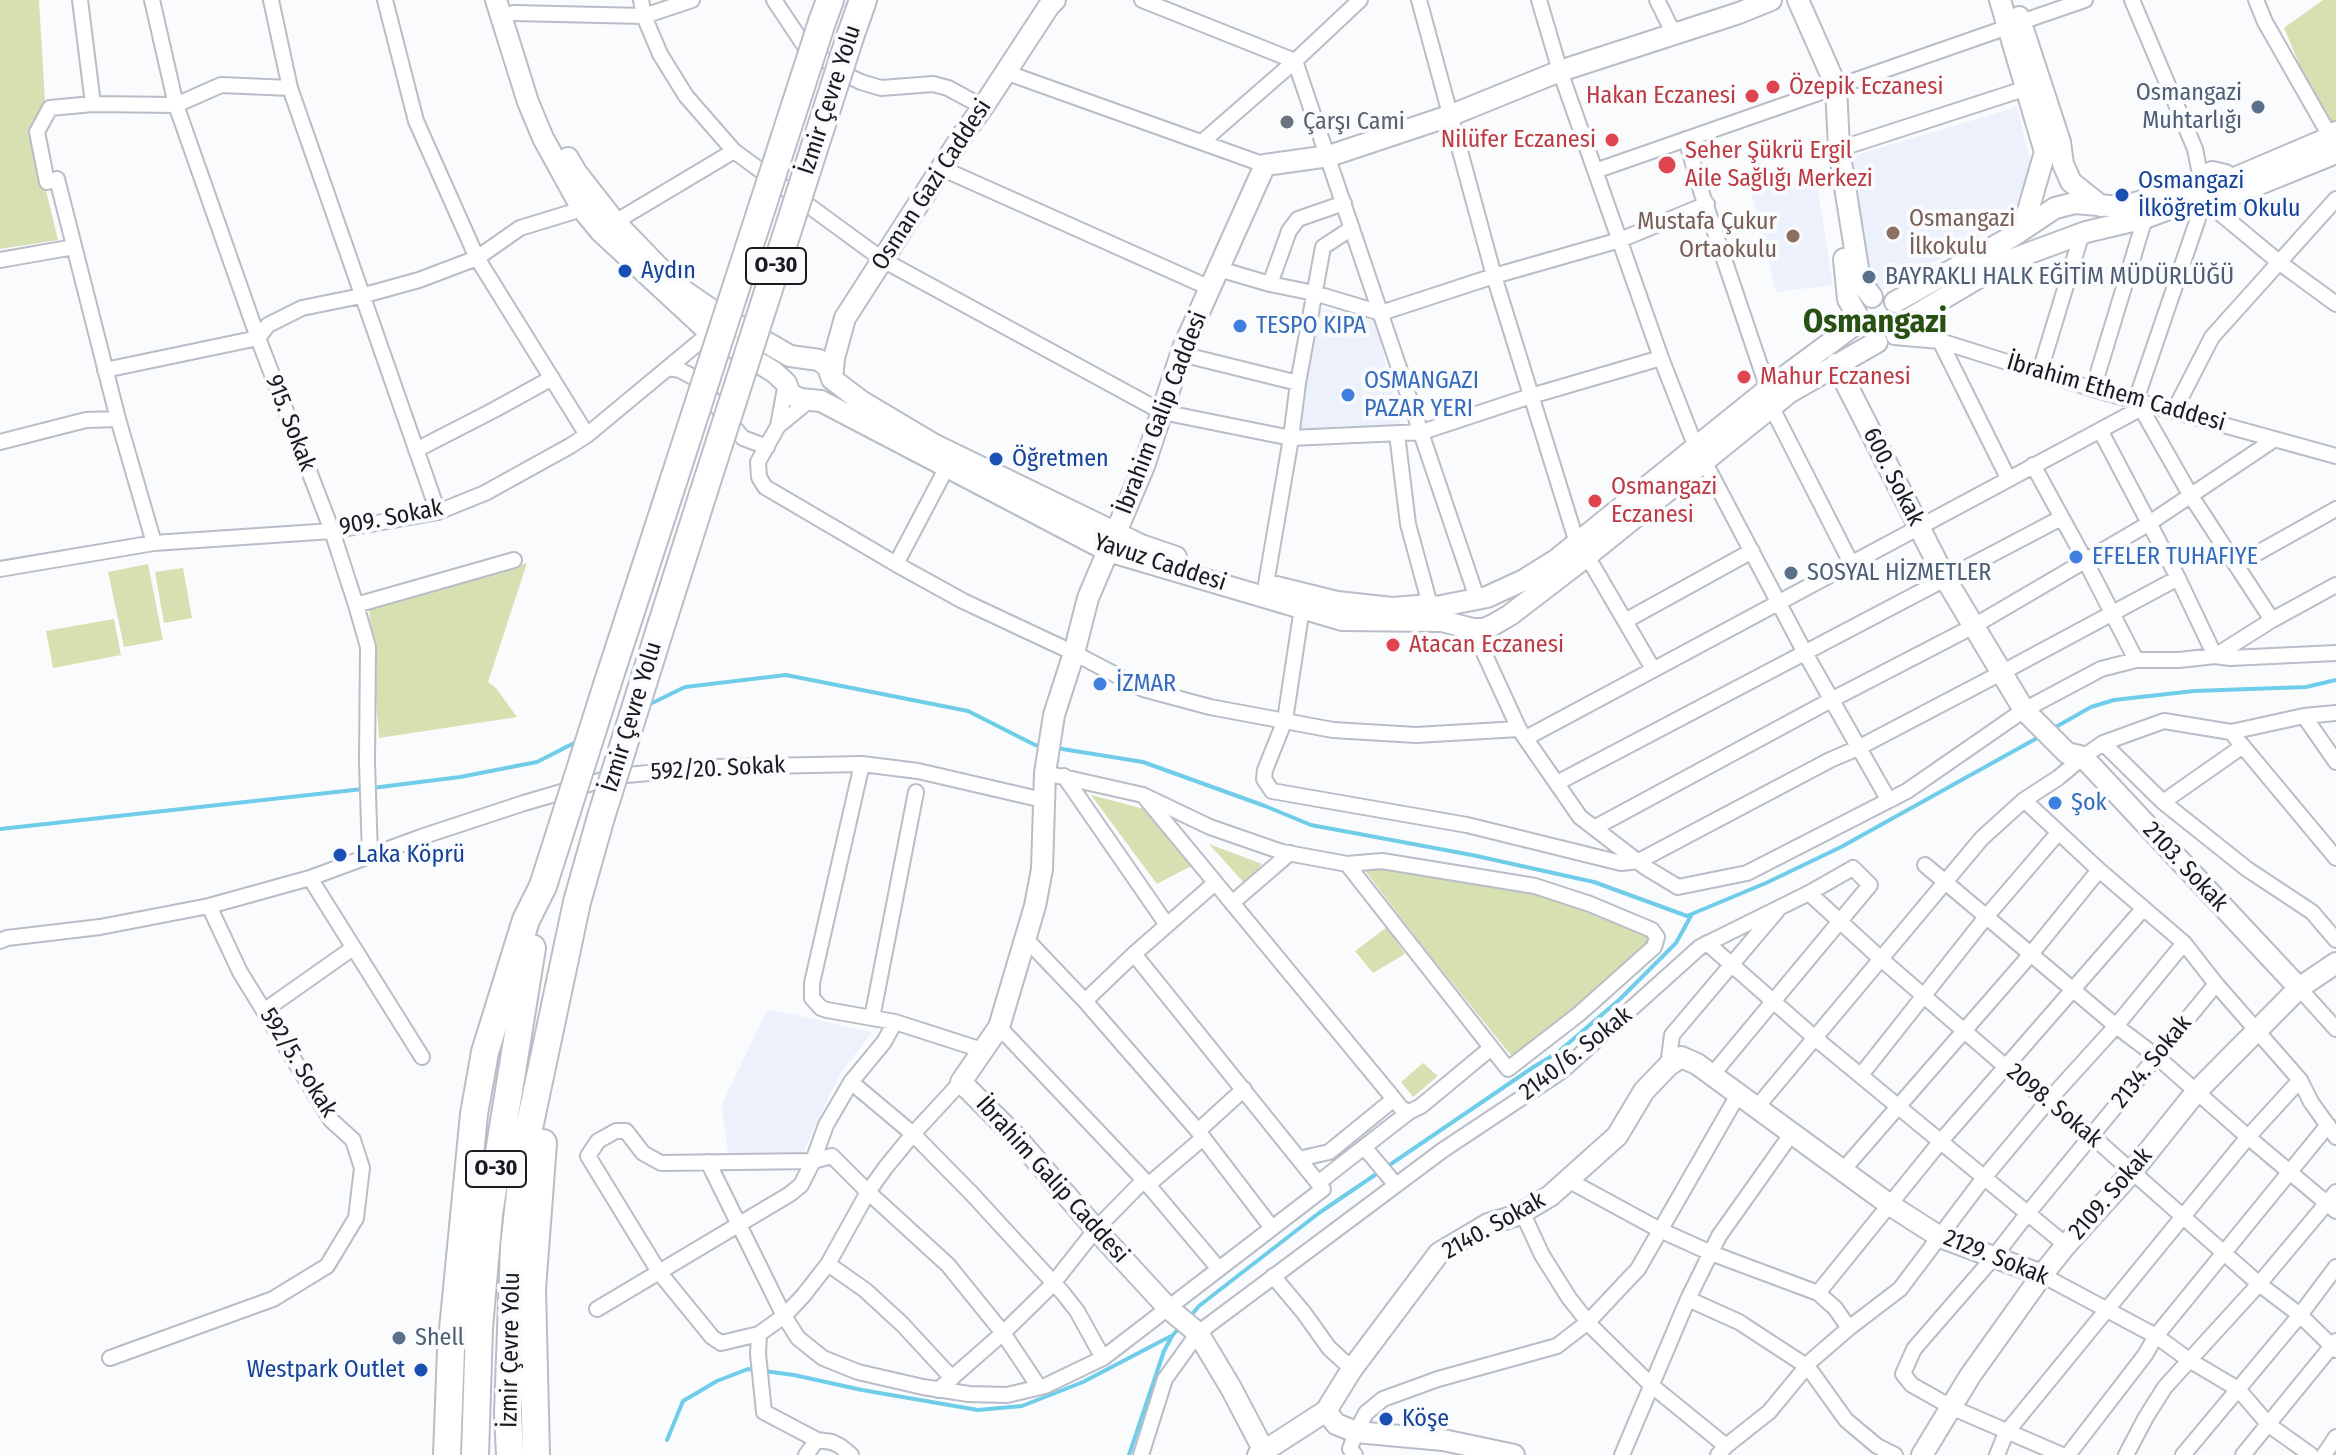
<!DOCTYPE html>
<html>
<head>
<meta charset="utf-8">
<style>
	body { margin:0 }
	canvas { display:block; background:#fafbfd }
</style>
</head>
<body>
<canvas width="2336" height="1455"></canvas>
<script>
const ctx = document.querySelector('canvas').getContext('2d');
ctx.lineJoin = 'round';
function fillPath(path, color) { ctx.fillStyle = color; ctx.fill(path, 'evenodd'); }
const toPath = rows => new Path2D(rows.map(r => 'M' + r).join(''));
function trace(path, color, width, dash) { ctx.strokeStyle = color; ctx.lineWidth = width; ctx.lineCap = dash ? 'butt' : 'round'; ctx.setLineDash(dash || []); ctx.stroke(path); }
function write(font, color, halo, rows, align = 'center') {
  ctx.font = font + ' "Fira Sans Condensed",sans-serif'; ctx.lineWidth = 8; ctx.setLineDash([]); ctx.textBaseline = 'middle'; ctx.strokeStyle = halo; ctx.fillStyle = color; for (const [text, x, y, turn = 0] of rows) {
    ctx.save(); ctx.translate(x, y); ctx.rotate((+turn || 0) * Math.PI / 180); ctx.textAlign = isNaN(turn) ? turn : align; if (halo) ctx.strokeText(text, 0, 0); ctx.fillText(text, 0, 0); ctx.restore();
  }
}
fillPath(toPath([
	[2017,107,2033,173,2019,216,1873,295,1853,156],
	[1815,173,1833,285,1776,292,1750,188],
	[1315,307,1376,321,1400,425,1297,430],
	[768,1009,872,1032,840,1074,802,1154,728,1153,722,1104]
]), '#ecf1fc');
fillPath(toPath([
	[0,0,39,0,45,102,32,133,58,240,0,249],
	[2323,0,2336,0,2336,120,2326,127,2284,28],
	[527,563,488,682,496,688,517,717,379,738,369,608],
	[148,564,163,640,124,647,108,572],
	[183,568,192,618,164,623,155,572],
	[114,619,121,655,53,668,46,631],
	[1091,795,1148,810,1191,866,1157,884],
	[1209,844,1262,864,1245,884],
	[1383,865,1555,897,1649,935,1650,942,1589,1000,1514,1059,1428,953,1363,868],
	[1387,927,1405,954,1373,973,1355,951],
	[1423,1063,1438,1076,1413,1097,1401,1082]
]), '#d6e0b1');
trace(toPath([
	[648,705,685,687,786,675,968,711,1035,745,1043,746],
	[2054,728,2091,707,2114,700,2194,691,2306,687,2336,680],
	[1056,748,1143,762,1265,806,1311,825,1472,855,1594,882,1687,916,1766,883,1841,847,2039,737],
	[372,788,460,777,537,762,580,740],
	[0,829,363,789],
	[1188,1319,1199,1306,1319,1213,1535,1066,1557,1053,1619,1000,1676,943,1692,914],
	[764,1371,794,1375,862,1390,978,1410,1022,1406,1083,1382,1171,1336],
	[667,1440,683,1401,717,1381,748,1369,755,1370],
	[1129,1455,1164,1351,1172,1336,1179,1328]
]), '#70cde9', 4);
const street = toPath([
	[80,0,93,104],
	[152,0,176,105,258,338,332,531,356,605,368,647,367,762,370,856],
	[271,0,290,88,438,512],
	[385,0,416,121,477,258,587,435],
	[641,0,644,16,660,54,686,96,734,151,883,260,1162,412,1291,438,1422,432,1531,396,1661,358],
	[774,0,804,45,848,76,861,82,881,88,933,84,948,88,983,107],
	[1142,0,1295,61,1202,142],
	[1360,0,1295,61,1477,598],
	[1419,0,1494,276,1577,543],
	[1539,0,1560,71,1661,358,1695,445,1701,441],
	[1657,0,1674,34],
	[2132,0,2195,149,2201,179],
	[2256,0,2265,22,2330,136],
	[513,13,644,16,692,0],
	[2021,22,2085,0],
	[1005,72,1265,165],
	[1686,139,1701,191,1768,389],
	[1839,149,2027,88],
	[941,168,1210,288],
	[1595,171,2008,27],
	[2209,204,2280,263,2336,304],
	[615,222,734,151],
	[0,260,74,247],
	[1219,269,1270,284,1314,293,1381,313,1494,276,1620,240,1707,204],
	[1270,284,1289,231,1298,219,1344,203],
	[1894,337,1940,341,2093,389,2336,456],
	[1940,341,2008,478],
	[1181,354,1298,383],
	[668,368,680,370,700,381,721,412,743,438,767,447],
	[105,370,258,338,268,325,302,308,361,296,419,280,477,258,520,228,582,209],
	[2040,371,2082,233],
	[2093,389,2145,218],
	[811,399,778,426,758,462,759,477,765,487,896,564,963,601,1074,653,1143,689,1210,707,1333,730,1416,735,1519,729],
	[2136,400,2204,201],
	[1771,406,1851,563],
	[2174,411,2212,337,2336,199],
	[778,426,786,383],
	[2100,430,2178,578],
	[1397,434,1408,524,1430,605],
	[0,442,86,420,118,419],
	[416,450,494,410,552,378],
	[1704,461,1805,653,1888,799],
	[2033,465,2085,560,2136,660],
	[154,543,118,419,57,179,47,182,37,132,50,108,93,104,176,105,221,85,290,88],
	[1587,556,1653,669],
	[896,564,947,467],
	[2236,565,2336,509],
	[0,569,154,543,332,531,438,512,485,493,570,446,587,435,710,333,714,326],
	[1266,584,1291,438,1298,383,1323,247,1352,228],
	[356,605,514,560],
	[1302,608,1285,720,1265,770,1264,779,1272,791,1467,825,1621,863,1639,861,1830,760,1858,748,2001,673,2178,578,2215,656,2272,620,2191,496,2141,408],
	[2272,620,2336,585],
	[1625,621,1752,551],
	[1473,629,1519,729,1580,817,1645,867,1678,887,1747,873,1907,791,2024,710,2101,669,2136,660,2179,660,2215,656,2230,658,2336,653],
	[2304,716,2336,762],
	[2231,732,2336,858],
	[1526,738,2149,404],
	[2103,743,2163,802,2247,869,2312,912,2336,940],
	[862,764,812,983,812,998,821,1008,827,1010,895,1022,982,1050],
	[1045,773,1143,795,1394,1099,1329,1152,1299,1159],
	[1064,776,1167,925],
	[1557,783,2061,518],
	[1143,795,1210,827,1282,852,1347,864,1382,861,1535,886,1590,904,1652,930,1657,937,1654,947,1579,1014,1508,1069,1347,864],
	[2024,800,2099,870,2184,943,2216,984,2300,1080,2311,1102,2336,1137],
	[2163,802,2243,746],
	[1594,828,1833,699,1972,627,2148,524,2275,439],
	[1925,865,2116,1026,2156,1056,2248,1137,2336,1211],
	[310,878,422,1057],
	[1809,893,1881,959,2006,1067,2092,1136,2259,1284,2300,1315,2336,1350],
	[1232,903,1290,853],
	[0,941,7,938,100,927,209,906,310,878,421,837,524,803,616,776,713,767,862,764,918,771,1043,800],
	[1707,943,1815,1038,2066,1245],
	[1134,954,1215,883],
	[2299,988,2336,1029],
	[1085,1001,1198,1131,1272,1228],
	[265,1010,353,948],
	[872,1018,916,792],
	[1668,1066,1672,1035,1777,911],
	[1861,1075,1986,917,2058,833],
	[851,1082,913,1134,972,1194,1062,1292,1077,1311,1103,1358],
	[1394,1099,1401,1108,1409,1112,1421,1106,1491,1048],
	[1757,1107,1982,838,2024,800,2058,778,2083,757,2103,743,2164,721,2231,732,2304,716,2336,713],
	[1198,1131,1244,1089],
	[1364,1147,1409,1112],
	[708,1162,784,1316,798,1338,823,1358,858,1372,923,1387,969,1394,1007,1395,1045,1386,1103,1358,1323,1189,1134,954,1085,1001,1026,939],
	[1843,1170,2031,954,2099,870],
	[1144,1180,1219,1269],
	[1568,1180,1660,1230,1711,1253,1818,1293,1835,1308,1849,1328],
	[1318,1183,1364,1147,1396,1185],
	[1148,1185,1203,1138],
	[1522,1212,1542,1255,1569,1298,1592,1327,1651,1385,1726,1446],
	[828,1264,865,1290,902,1324,952,1378],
	[2042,1275,2156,1336,2189,1360,2238,1389,2269,1425,2311,1455],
	[1273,1276,1304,1313,1329,1348,1352,1369],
	[1818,1293,1941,1141,2143,909],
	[1688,1299,1739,1322,1808,1367,1846,1420,1877,1446,1895,1455],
	[597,1309,790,1194,801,1185,813,1161,826,1125,851,1082,884,1042,895,1022],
	[759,1334,721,1343,712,1337,659,1272,588,1156,598,1141,616,1131,626,1131,643,1153,661,1163,813,1161,832,1156,868,1192,948,1265,1003,1333,1039,1387],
	[110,1358,273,1299,327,1266,356,1218,362,1168,353,1140,331,1120,240,972,209,906],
	[938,1390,1003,1333,1051,1286,1096,1229,1144,1180,999,1027],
	[806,1455,817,1440],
	[851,1455,840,1446,832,1442,817,1440,764,1412,758,1354,759,1334,784,1316,803,1296,828,1264,868,1192,886,1167,913,1134,961,1082],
	[1141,1455,1165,1379,1198,1333,1443,1150,1562,1071,1700,947,1809,893,1853,868,1870,885,1712,1075],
	[1355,1455,1350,1449,1356,1432,1366,1413,1383,1399,1438,1379,1557,1346,1588,1322,1638,1269,1739,1093],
	[1622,1455,1688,1299,1719,1236,1792,1133],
	[1718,1455,1726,1446,1769,1412,1812,1360,1849,1328,1900,1289,1983,1179,2048,1101,2116,1026,2184,943],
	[1997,1455,2006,1433,2248,1137,2300,1080],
	[2062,1455,1953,1408,1912,1385,1903,1374,1914,1349,1993,1258,2028,1213,2216,984],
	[2068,1455,2145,1355,2156,1336,2328,1125],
	[2126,1455,2146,1417,2165,1387,2259,1284,2336,1192],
	[2183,1455,2300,1315,2336,1267],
	[2243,1455,2336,1341],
	[2324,1455,2336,1437]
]);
const secondary = toPath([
	[496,0,528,102,543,138,582,209,601,232,710,333,774,372,786,383,790,394,800,399,821,401,1108,551,1342,620,1442,621,1473,629,1484,629,1493,625,1510,615,1587,556,1790,392,1877,342],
	[1798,0,1836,86,1839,149,1860,281,1872,297],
	[2000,0,2045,152,2023,228],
	[2019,17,2060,142,2063,164,2071,182,2101,206],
	[568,158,576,172,615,222,677,286,719,315,790,356,819,360,828,367,832,379,861,401,935,445,1141,545,1176,557],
	[2230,180,2324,140,2336,132],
	[2230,196,2232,188,2225,175,2212,172,2201,179,2198,192,2201,197,2209,204,2217,205,2225,202,2230,196,2336,153],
	[1844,259,1848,299,1857,315],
	[1895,302,2013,236,2055,208,2075,203,2121,207,2198,185],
	[1902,323,2005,262,2086,232,2145,218,2201,197],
	[1836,364,1945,578,2024,710,2067,753,2083,757,2299,988],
	[832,379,834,358,845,318,964,133,983,107,1049,6,1055,0],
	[1276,587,1337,602,1392,608,1430,605,1436,607,1487,597,1524,580,1556,560,1768,389,1857,323],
	[1326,1411,1336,1424,1356,1432,1443,1440,1514,1455],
	[1264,1451,1231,1388,1198,1333,1168,1308,1099,1233,1016,1137,961,1082,999,1027,1035,906,1042,869,1045,773,1054,715,1074,653,1088,598,1144,466,1183,348,1265,165,1329,156,1449,116,1560,71,1739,13,1771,0],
	[1258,1455,1326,1411,1352,1369,1439,1253,1488,1224,1518,1215,1550,1196,1617,1136,1644,1091,1668,1066,1681,1057,1697,1064,1890,1205,1940,1237,2042,1275],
	[1922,1455,1970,1376,2042,1275,2066,1245,2132,1172,2196,1092,2299,988,2336,963]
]);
const highway = toPath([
	[822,22,830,0],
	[850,37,863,0],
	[662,623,703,494],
	[607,685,675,476],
	[447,1455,451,1350,474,1114,485,1052,526,920,543,886],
	[475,1455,479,1328,489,1214,532,948],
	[510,1455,508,1413,514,1247,525,1147,577,902,601,817],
	[536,1455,532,1289,543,1143]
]);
trace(street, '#b8bdc7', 18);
trace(secondary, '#b8bdc7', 24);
trace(highway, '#b8bdc7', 30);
trace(street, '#fff', 14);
trace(secondary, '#fff', 20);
trace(highway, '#fff', 26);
const highwayBridge = toPath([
	[675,476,822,22],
	[703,494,850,37],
	[601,817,662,623],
	[543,886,607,685]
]);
trace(highwayBridge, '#b8bdc7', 30, []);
trace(highwayBridge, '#fff', 26);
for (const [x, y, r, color] of [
	[1773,87,8,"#e0444e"],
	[1752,96,8,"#e0444e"],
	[2258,107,8,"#5c6f8a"],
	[1287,122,8,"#6b7280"],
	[1612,140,8,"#e0444e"],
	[1667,165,10,"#e0444e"],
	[2122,195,8,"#1a4fb4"],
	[1893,233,8,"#8d6e63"],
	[1793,236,8,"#8d6e63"],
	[625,271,8,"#1a4fb4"],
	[1869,277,8,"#5c6f8a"],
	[1240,326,8,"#3f7fe0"],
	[1744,377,8,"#e0444e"],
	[1348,395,8,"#3f7fe0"],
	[996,459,8,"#1a4fb4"],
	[1595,501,8,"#e0444e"],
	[2076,557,8,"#3f7fe0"],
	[1791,573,8,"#5c6f8a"],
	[1393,645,8,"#e0444e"],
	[1100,684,8,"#3f7fe0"],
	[2055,803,8,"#3f7fe0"],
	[340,855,8,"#1a4fb4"],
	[399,1338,8,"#5c6f8a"],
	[421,1370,8,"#1a4fb4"],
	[1386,1419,8,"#1a4fb4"]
]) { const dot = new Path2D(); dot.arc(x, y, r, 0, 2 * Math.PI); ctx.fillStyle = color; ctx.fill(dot); trace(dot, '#fafbfd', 3); }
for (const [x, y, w] of [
	[776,266,60],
	[496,1169,60]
]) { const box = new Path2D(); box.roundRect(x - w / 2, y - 18, w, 36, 6); ctx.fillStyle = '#fafbfd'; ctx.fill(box); trace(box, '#191b1f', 2); }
write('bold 22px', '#191b1f', null, [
	["O-30",776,266],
	["O-30",496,1169]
]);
write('24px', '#be3a42', '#fafbfd', [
	["Özepik Eczanesi",1789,87],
	["Hakan Eczanesi",1736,96,"right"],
	["Nilüfer Eczanesi",1596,140,"right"],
	["Seher Şükrü Ergil",1685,151],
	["Aile Sağlığı Merkezi",1685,179],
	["Mahur Eczanesi",1760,377],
	["Osmangazi",1611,487],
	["Eczanesi",1611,515],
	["Atacan Eczanesi",1409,645]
], 'left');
write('24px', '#4e5e75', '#fafbfd', [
	["Osmangazi",2242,93,"right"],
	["Muhtarlığı",2242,121,"right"],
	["BAYRAKLI HALK EĞİTİM MÜDÜRLÜĞÜ",1885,277],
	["SOSYAL HİZMETLER",1807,573],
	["Shell",415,1338]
], 'left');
write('24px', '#191b1f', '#fafbfd', [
	["İzmir Çevre Yolu",830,100,-72],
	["Osman Gazi Caddesi",932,185,-57],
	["İbrahim Ethem Caddesi",2116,393,16],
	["İbrahim Galip Caddesi",1162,413,-69],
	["915. Sokak",290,423,69],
	["600. Sokak",1893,477,63],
	["909. Sokak",391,518,-11],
	["Yavuz Caddesi",1160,563,18],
	["İzmir Çevre Yolu",632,717,-73],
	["592/20. Sokak",718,769,-3],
	["2103. Sokak",2185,867,47],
	["2140/6. Sokak",1576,1054,-38],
	["2134. Sokak",2152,1062,-51],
	["592/5. Sokak",298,1063,58],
	["2098. Sokak",2054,1106,40],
	["İbrahim Galip Caddesi",1052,1180,48],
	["2109. Sokak",2111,1194,-49],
	["2140. Sokak",1494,1226,-29],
	["2129. Sokak",1996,1258,22],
	["İzmir Çevre Yolu",511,1350,-89]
]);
write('24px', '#5b616d', '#fafbfd', [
	["Çarşı Cami",1303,122]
], 'left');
write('24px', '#164399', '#fafbfd', [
	["Osmangazi",2138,181],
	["İlköğretim Okulu",2138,209],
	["Aydın",641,271],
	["Öğretmen",1012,459],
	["Laka Köprü",356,855],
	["Westpark Outlet",405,1370,"right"],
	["Köşe",1402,1419]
], 'left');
write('24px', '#785e54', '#fafbfd', [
	["Osmangazi",1909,219],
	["İlkokulu",1909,247],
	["Mustafa Çukur",1777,222,"right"],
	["Ortaokulu",1777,250,"right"]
], 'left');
write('24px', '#366cbe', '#fafbfd', [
	["TESPO KIPA",1256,326],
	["OSMANGAZI",1364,381],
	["PAZAR YERI",1364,409],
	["EFELER TUHAFIYE",2092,557],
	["İZMAR",1116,684],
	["Şok",2071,803]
], 'left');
write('bold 32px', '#285013', '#fafbfd', [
	["Osmangazi",1875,323]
]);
</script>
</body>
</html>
